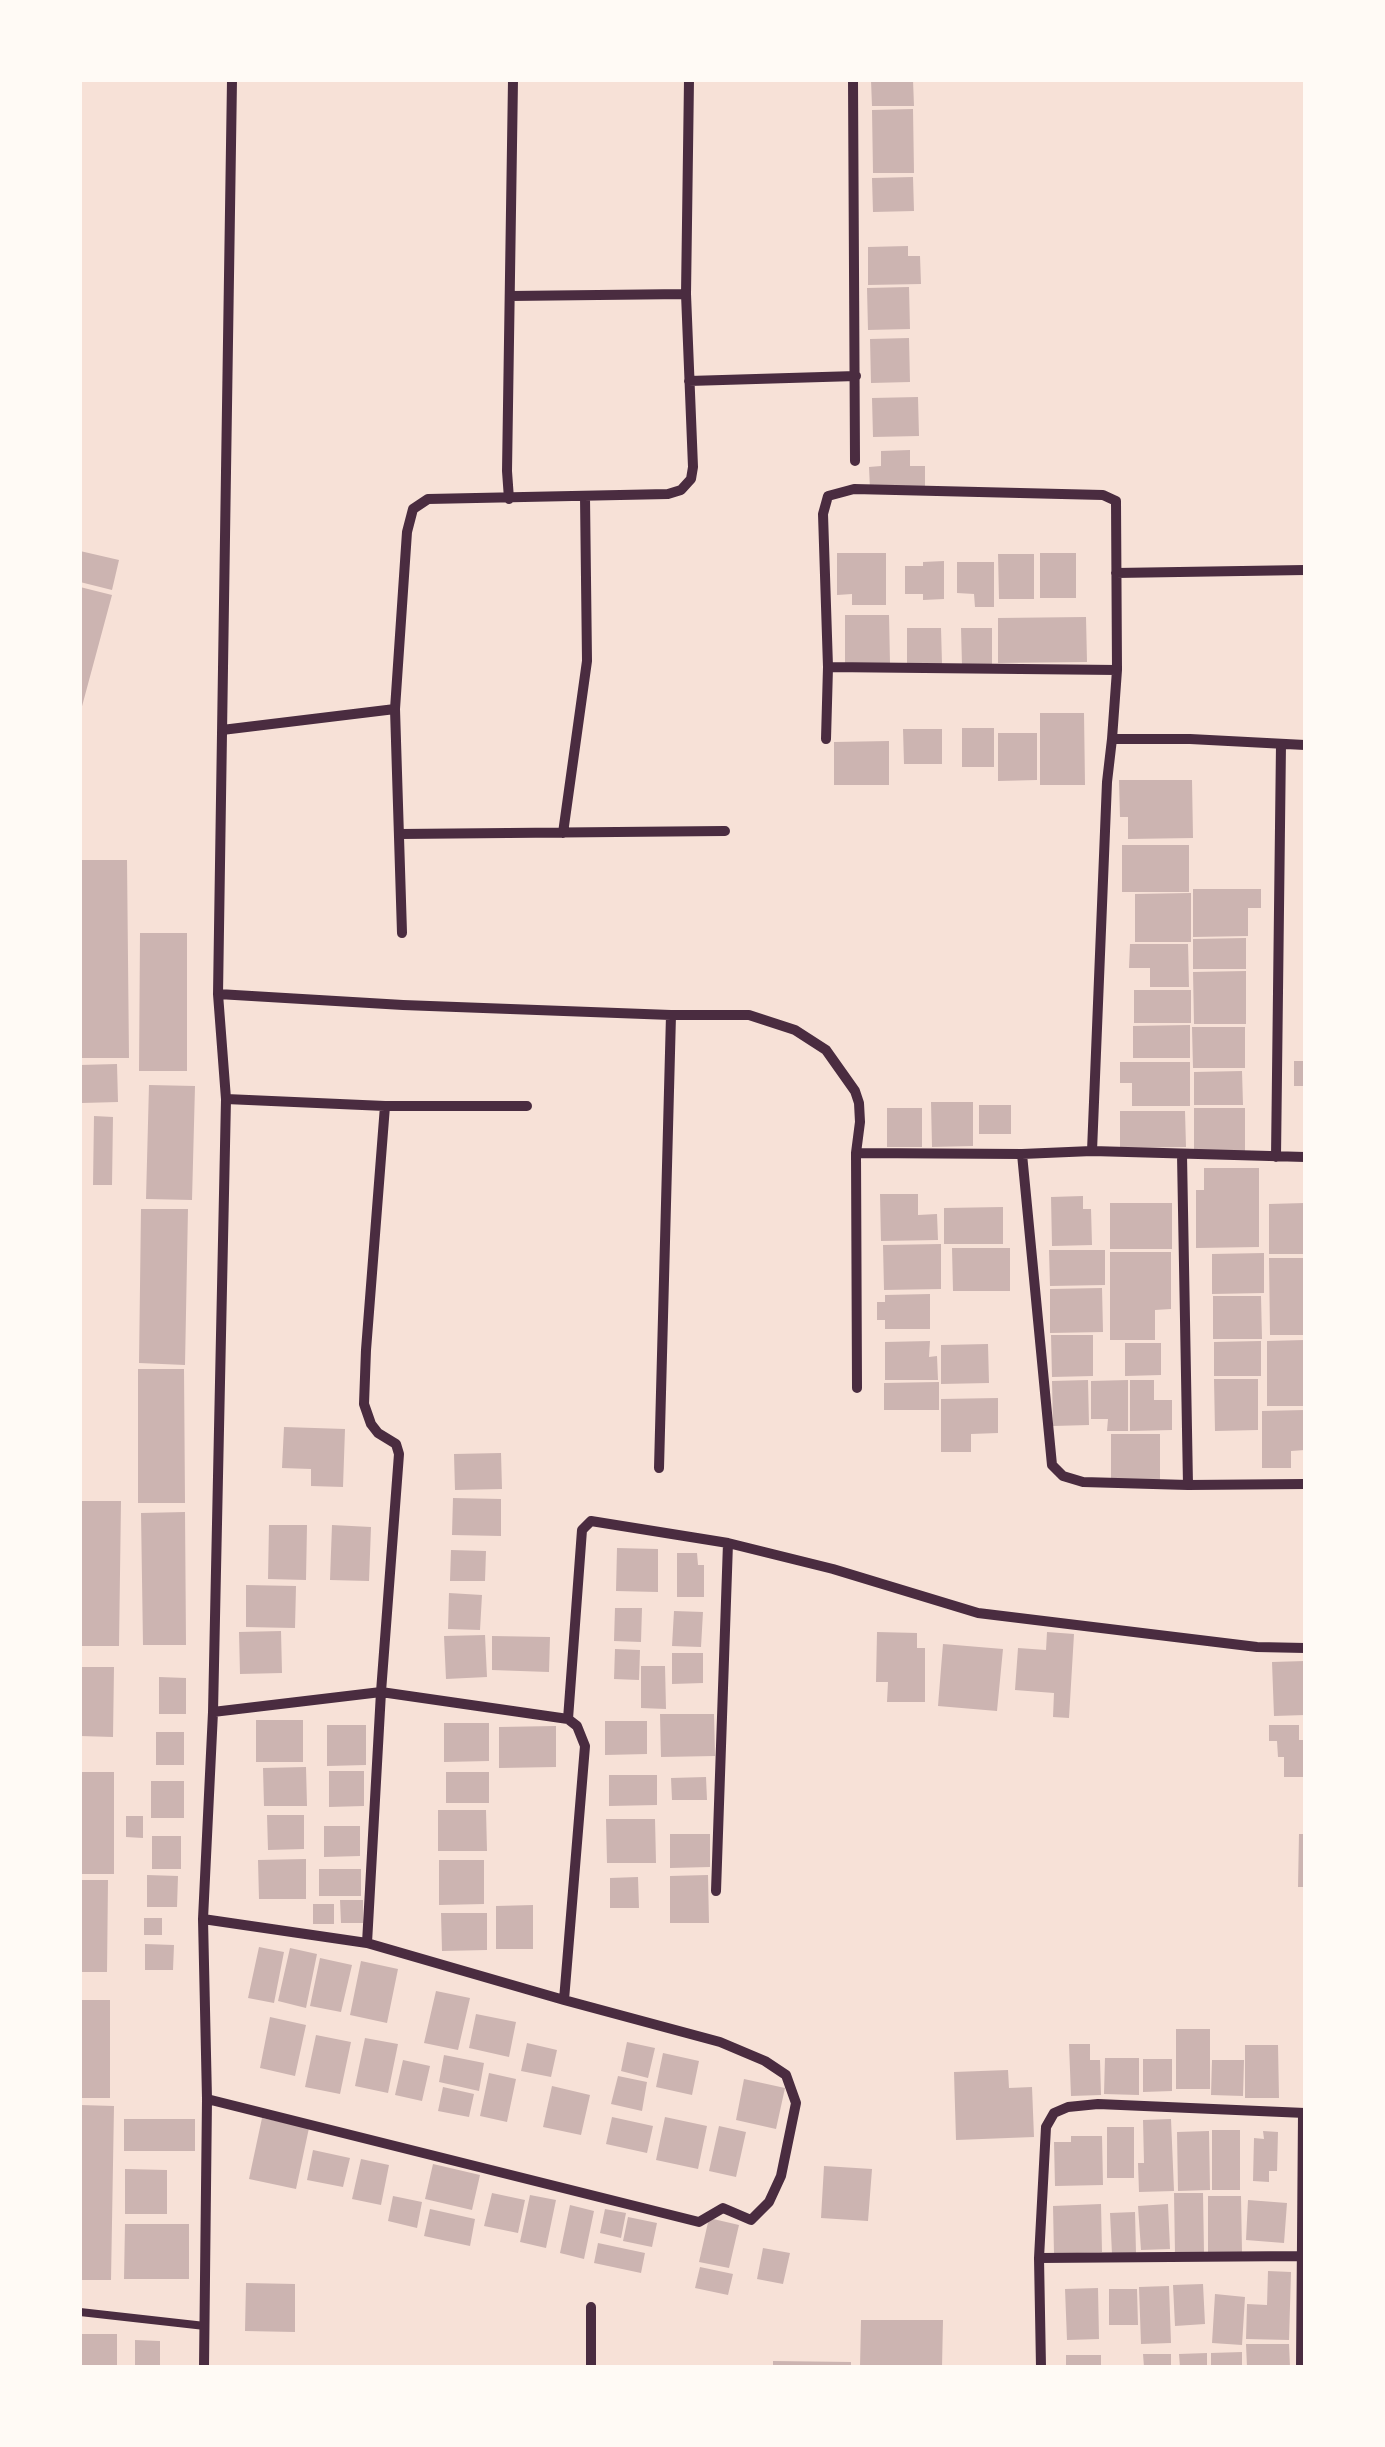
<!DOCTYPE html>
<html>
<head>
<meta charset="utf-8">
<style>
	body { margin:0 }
	#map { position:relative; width:1385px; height:2447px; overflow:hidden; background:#f7e1d7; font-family:"Playfair Display",serif }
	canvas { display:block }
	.frame { position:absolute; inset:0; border:82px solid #fffaf5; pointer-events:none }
</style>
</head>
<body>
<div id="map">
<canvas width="1385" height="2447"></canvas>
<div class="frame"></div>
</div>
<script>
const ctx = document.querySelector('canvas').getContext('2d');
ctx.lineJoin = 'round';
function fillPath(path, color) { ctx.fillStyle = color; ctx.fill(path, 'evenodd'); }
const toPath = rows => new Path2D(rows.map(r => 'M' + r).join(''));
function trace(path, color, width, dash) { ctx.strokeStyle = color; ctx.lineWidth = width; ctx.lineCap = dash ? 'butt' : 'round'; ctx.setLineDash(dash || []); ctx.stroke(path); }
fillPath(toPath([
	[871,80,913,80,914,106,872,106],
	[913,109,914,173,873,173,872,110],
	[913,177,914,211,873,212,872,178],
	[908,246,908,256,920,256,921,284,868,285,868,247],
	[909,287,910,329,868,330,867,288],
	[909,338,910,382,871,383,870,339],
	[918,397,919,436,873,437,872,398],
	[910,450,910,466,925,466,925,487,870,489,869,467,881,466,881,451],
	[80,551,119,560,112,590,80,582],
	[837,553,886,553,886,605,852,605,852,594,837,595],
	[1040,553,1076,553,1076,598,1040,598],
	[998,554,1034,554,1034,599,999,599],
	[944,561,944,599,923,600,923,594,905,594,905,566,923,566,923,562],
	[957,562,994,562,994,607,975,607,974,594,957,593],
	[80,587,112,595,81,710,80,710],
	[845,615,889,615,890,663,845,663],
	[1086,617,1087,662,998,663,998,618],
	[907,628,941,628,942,664,907,664],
	[961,628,992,628,992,665,962,665],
	[1040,713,1084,713,1085,785,1040,785],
	[962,728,994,728,994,767,962,767],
	[903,729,942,729,942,764,904,764],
	[998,733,1037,733,1037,780,998,781],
	[889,741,889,785,834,785,834,742],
	[1119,780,1192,780,1193,838,1128,839,1128,817,1120,817],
	[1122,845,1189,845,1189,892,1122,892],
	[80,860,127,860,129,1058,80,1058],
	[1193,889,1261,889,1261,908,1248,908,1248,936,1193,937],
	[1191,893,1191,942,1135,942,1135,894],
	[140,933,187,933,187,1071,139,1071],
	[1246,938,1246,969,1193,969,1193,939],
	[1130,944,1188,944,1189,987,1150,987,1150,968,1129,968],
	[1246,971,1246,1024,1194,1024,1193,972],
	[1134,990,1191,990,1191,1023,1134,1023],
	[1190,1025,1190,1058,1133,1058,1133,1026],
	[1192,1027,1245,1027,1245,1068,1193,1068],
	[1294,1061,1305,1061,1305,1086,1294,1086],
	[1120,1062,1190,1062,1190,1106,1132,1106,1132,1083,1120,1083],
	[117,1064,118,1102,82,1103,80,1065],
	[1242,1071,1243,1105,1194,1105,1194,1072],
	[149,1085,195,1086,192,1200,146,1199],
	[931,1102,973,1102,973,1146,932,1147],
	[979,1105,1011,1105,1011,1134,979,1134],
	[887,1108,922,1108,922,1147,887,1147],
	[1194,1108,1245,1108,1245,1153,1194,1153],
	[1120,1111,1185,1111,1186,1147,1120,1148],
	[94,1116,113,1117,112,1185,93,1185],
	[1204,1168,1259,1168,1259,1247,1196,1248,1196,1190,1204,1190],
	[880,1194,918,1194,918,1215,937,1214,938,1240,881,1241],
	[1083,1196,1083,1209,1091,1209,1092,1245,1052,1246,1051,1197],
	[1110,1203,1172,1203,1172,1249,1110,1249],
	[1305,1203,1305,1254,1269,1254,1269,1204],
	[1003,1207,1003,1244,944,1244,944,1208],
	[141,1209,188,1209,185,1365,139,1363],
	[941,1244,941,1289,884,1290,883,1245],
	[952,1248,1010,1248,1010,1291,953,1291],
	[1049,1250,1105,1250,1105,1285,1050,1286],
	[1110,1252,1171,1252,1171,1309,1155,1310,1155,1340,1110,1340],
	[1264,1253,1264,1293,1212,1294,1212,1254],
	[1269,1258,1305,1258,1305,1335,1270,1335],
	[1102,1288,1103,1332,1050,1333,1050,1289],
	[930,1294,930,1329,885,1329,885,1320,877,1320,877,1302,885,1302,885,1295],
	[1213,1296,1261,1296,1262,1339,1213,1339],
	[1051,1335,1093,1335,1093,1376,1052,1377],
	[1305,1340,1305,1406,1267,1406,1267,1341],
	[930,1341,929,1357,937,1356,938,1380,885,1380,885,1342],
	[1261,1341,1261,1376,1214,1376,1214,1342],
	[1125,1343,1161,1343,1161,1375,1125,1376],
	[988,1344,989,1383,941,1384,941,1345],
	[138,1369,184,1369,185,1503,138,1503],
	[1214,1379,1258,1379,1258,1430,1215,1431],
	[1088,1380,1089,1425,1053,1426,1052,1381],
	[1128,1380,1128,1431,1107,1431,1108,1419,1091,1419,1091,1381],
	[1130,1380,1154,1380,1154,1400,1172,1400,1172,1430,1130,1431],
	[939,1382,939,1410,884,1410,884,1383],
	[998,1398,998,1433,971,1434,971,1452,941,1452,941,1399],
	[1305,1410,1305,1450,1291,1451,1291,1468,1262,1468,1262,1411],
	[284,1427,345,1429,343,1487,311,1486,311,1469,282,1468],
	[1111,1434,1160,1434,1160,1481,1111,1481],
	[501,1453,502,1489,455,1490,454,1454],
	[453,1498,501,1499,501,1536,452,1535],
	[80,1501,121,1501,119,1646,80,1646],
	[185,1512,186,1645,143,1645,141,1513],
	[269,1525,307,1525,306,1580,268,1579],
	[332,1525,371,1527,369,1581,330,1580],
	[617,1548,658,1549,658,1592,616,1591],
	[451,1550,486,1551,485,1581,450,1581],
	[677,1553,697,1553,698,1565,704,1565,704,1597,677,1597],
	[246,1585,296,1586,295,1628,246,1627],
	[449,1593,482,1595,480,1630,448,1629],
	[615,1608,642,1608,641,1642,614,1641],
	[674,1611,703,1612,701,1647,672,1646],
	[281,1631,282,1673,240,1674,239,1632],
	[877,1632,917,1633,917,1648,925,1648,925,1702,887,1702,888,1682,876,1682],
	[1047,1632,1074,1634,1069,1718,1053,1717,1054,1693,1015,1690,1018,1648,1046,1650],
	[485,1635,487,1677,446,1679,444,1636],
	[492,1636,550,1637,549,1672,492,1670],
	[943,1644,1003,1649,997,1711,938,1706],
	[615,1649,640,1650,639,1680,614,1679],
	[672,1653,703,1653,703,1683,672,1684],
	[1305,1661,1305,1715,1274,1716,1272,1662],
	[641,1666,665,1666,666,1709,641,1708],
	[80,1667,114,1667,113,1737,80,1736],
	[159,1677,186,1678,186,1714,159,1714],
	[660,1714,714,1714,715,1756,661,1757],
	[256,1720,303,1720,303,1762,256,1762],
	[605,1721,647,1721,647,1754,605,1755],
	[444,1723,489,1723,489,1761,444,1762],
	[327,1725,366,1725,366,1765,327,1766],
	[1269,1725,1299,1725,1299,1740,1305,1740,1305,1777,1284,1777,1284,1757,1278,1757,1277,1741,1269,1741],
	[556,1726,556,1767,499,1768,499,1727],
	[156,1732,184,1732,184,1765,156,1765],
	[306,1767,307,1806,264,1806,263,1768],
	[329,1771,364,1771,364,1806,329,1807],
	[80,1772,114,1772,114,1874,80,1874],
	[446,1772,489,1772,489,1803,446,1803],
	[609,1775,657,1775,657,1805,609,1806],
	[706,1777,707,1800,672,1800,671,1778],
	[151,1781,184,1781,184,1818,151,1818],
	[438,1810,486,1810,487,1851,438,1851],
	[267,1815,304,1815,304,1849,268,1850],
	[126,1816,143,1816,143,1838,126,1837],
	[606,1819,655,1819,656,1863,607,1863],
	[324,1826,360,1826,360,1856,324,1857],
	[670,1834,710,1834,710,1867,670,1868],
	[1299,1834,1305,1834,1305,1887,1298,1887],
	[152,1836,181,1836,181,1869,152,1869],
	[306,1859,306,1899,259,1899,258,1860],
	[439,1860,484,1860,484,1904,439,1905],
	[319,1869,361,1869,361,1896,319,1896],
	[147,1875,178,1876,177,1907,147,1907],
	[708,1875,709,1923,670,1923,670,1876],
	[638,1877,639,1908,610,1908,610,1878],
	[80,1880,108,1880,107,1972,80,1972],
	[340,1900,363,1900,363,1923,341,1923],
	[313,1904,334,1904,334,1924,313,1924],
	[533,1905,533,1949,496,1949,496,1906],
	[441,1913,487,1913,487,1950,442,1951],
	[144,1918,162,1918,162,1935,144,1935],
	[145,1944,174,1945,173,1970,145,1970],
	[259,1947,284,1952,274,2003,248,1998],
	[290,1948,317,1954,306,2008,278,2001],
	[320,1958,352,1965,341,2012,310,2006],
	[361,1961,398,1969,387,2023,350,2015],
	[436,1991,470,1998,458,2050,424,2043],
	[80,2000,110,2000,110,2098,80,2098],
	[476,2014,516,2022,509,2057,469,2048],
	[270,2017,306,2025,295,2076,260,2068],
	[1176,2029,1210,2029,1210,2089,1176,2089],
	[316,2035,351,2042,340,2094,305,2087],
	[365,2038,398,2044,388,2093,355,2086],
	[627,2042,655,2048,648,2078,621,2071],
	[527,2043,557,2050,551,2077,521,2071],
	[1069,2044,1090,2044,1090,2060,1100,2060,1101,2095,1071,2096],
	[1245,2045,1278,2045,1279,2098,1245,2098],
	[663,2053,699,2061,692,2095,656,2087],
	[444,2055,484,2063,479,2091,439,2082],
	[1105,2058,1139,2058,1139,2095,1104,2094],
	[1143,2059,1172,2059,1172,2091,1143,2092],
	[403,2060,430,2066,422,2101,395,2095],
	[1212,2060,1244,2060,1243,2096,1211,2095],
	[1008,2070,1009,2088,1032,2087,1034,2137,956,2140,954,2072],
	[489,2073,516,2079,507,2122,480,2116],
	[618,2076,647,2082,642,2111,611,2104],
	[744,2079,785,2088,776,2129,736,2120],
	[552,2086,590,2095,581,2135,543,2127],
	[443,2087,474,2094,469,2117,438,2111],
	[80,2105,114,2106,111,2280,80,2280],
	[612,2117,653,2126,647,2153,606,2144],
	[665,2117,707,2126,698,2169,656,2160],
	[262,2118,309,2128,296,2189,249,2179],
	[124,2119,195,2119,195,2151,124,2151],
	[1171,2119,1174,2191,1139,2192,1138,2163,1144,2163,1143,2120],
	[719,2126,746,2132,736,2177,709,2171],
	[1107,2127,1134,2127,1134,2178,1107,2178],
	[1212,2130,1240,2130,1240,2190,1212,2190],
	[1209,2131,1210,2190,1178,2191,1177,2132],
	[1263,2131,1278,2132,1277,2171,1269,2171,1269,2182,1253,2181,1254,2138,1264,2139],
	[1071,2136,1102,2136,1103,2185,1055,2186,1054,2142,1071,2142],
	[313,2150,350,2158,343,2187,307,2180],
	[361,2159,389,2165,381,2205,352,2199],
	[433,2164,480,2175,472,2210,425,2199],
	[824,2166,872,2169,868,2221,821,2218],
	[125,2169,167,2170,167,2214,125,2214],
	[492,2193,525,2200,518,2233,484,2226],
	[1174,2193,1203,2193,1204,2253,1175,2253],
	[530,2195,556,2200,546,2248,520,2242],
	[393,2196,422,2202,417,2228,388,2221],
	[1208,2196,1241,2196,1242,2252,1208,2252],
	[1248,2200,1287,2203,1284,2243,1246,2240],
	[1101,2204,1102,2252,1054,2254,1053,2206],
	[1168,2204,1170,2249,1141,2250,1138,2206],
	[570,2205,594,2211,584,2259,560,2253],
	[430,2209,475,2219,470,2246,424,2236],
	[605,2209,626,2213,621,2238,600,2233],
	[1135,2212,1136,2253,1112,2254,1110,2213],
	[628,2217,657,2223,652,2247,623,2241],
	[709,2218,739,2225,729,2268,699,2262],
	[125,2224,189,2224,189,2279,124,2279],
	[598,2243,645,2253,641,2273,594,2263],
	[763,2248,790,2253,783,2284,757,2279],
	[700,2267,733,2274,728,2295,695,2288],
	[1268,2271,1291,2272,1289,2340,1246,2339,1247,2304,1267,2305],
	[246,2283,295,2284,295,2332,245,2331],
	[1203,2284,1205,2324,1175,2326,1173,2285],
	[1169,2286,1171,2343,1141,2344,1139,2287],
	[1098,2288,1099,2339,1067,2340,1065,2289],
	[1109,2289,1137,2289,1138,2325,1109,2325],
	[1215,2294,1245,2297,1242,2345,1212,2343],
	[861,2320,943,2320,942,2367,860,2367],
	[80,2334,117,2334,117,2367,80,2367],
	[135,2340,160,2341,160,2367,135,2367],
	[1246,2344,1289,2344,1290,2367,1247,2367],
	[1242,2352,1242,2367,1211,2367,1211,2353],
	[1207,2353,1207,2367,1180,2367,1179,2354],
	[1143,2354,1171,2354,1171,2367,1144,2367],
	[1066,2355,1101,2355,1101,2367,1066,2367],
	[773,2361,851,2362,851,2367,773,2367]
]), '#ccb4b1');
trace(toPath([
	[80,2312,205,2326]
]), '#4a2c40', 8);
trace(toPath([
	[853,80,855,461],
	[510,296,686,294],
	[689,381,856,376],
	[509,499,507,471,513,80],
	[1116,573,1305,570],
	[828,667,1117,670],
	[222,730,395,709],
	[826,739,828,667,823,514,828,496,854,489,1103,495,1116,501,1117,670,1112,739],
	[563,833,587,661,585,497],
	[400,834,725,831],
	[402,933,395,709,407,532,413,509,428,499,668,494,681,490,691,479,693,467,686,294,689,80],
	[218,994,403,1005,671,1015,749,1015,795,1030,826,1050,855,1091,859,1103,860,1122,856,1153,857,1388],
	[226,1099,385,1106,527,1106],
	[1092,1151,1107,782,1112,739,1190,739,1305,745],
	[856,1153,1022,1154,1092,1151,1305,1157],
	[1022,1154,1052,1465,1063,1476,1083,1482,1188,1485,1305,1484],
	[1182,1155,1188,1485],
	[1276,1157,1281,744],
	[659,1468,671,1015],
	[213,1712,381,1692,568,1719,577,1726,585,1746,564,2000],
	[568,1719,582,1530,591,1521,728,1543,833,1569,978,1613,1257,1647,1305,1648],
	[716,1891,728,1543],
	[203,1919,367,1943,564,2000,720,2042,765,2061,786,2075,796,2103,781,2176,769,2202,751,2220,723,2208,699,2222,207,2099],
	[367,1943,381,1692,399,1454,396,1444,378,1433,371,1424,364,1404,366,1350,385,1106],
	[1039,2258,1302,2256],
	[591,2307,591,2367],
	[204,2367,207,2099,203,1919,213,1712,226,1099,218,994,232,80],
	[1041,2367,1039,2258,1046,2127,1054,2113,1068,2107,1098,2104,1305,2113],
	[1301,2367,1303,2113]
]), '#4a2c40', 10);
</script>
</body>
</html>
